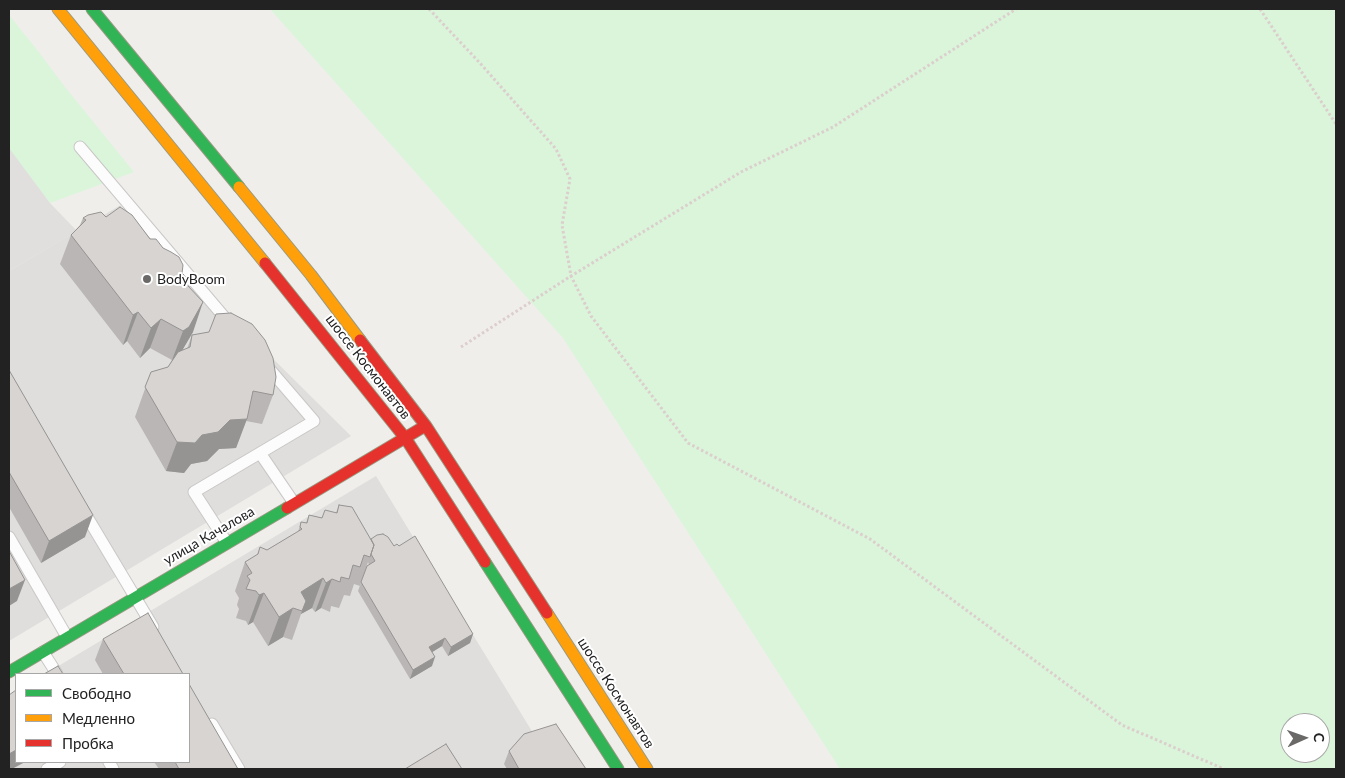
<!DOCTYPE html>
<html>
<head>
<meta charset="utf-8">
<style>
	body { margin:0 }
	#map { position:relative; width:1345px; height:778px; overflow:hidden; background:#f0eeeb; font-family:Lato,sans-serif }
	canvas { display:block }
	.frame { position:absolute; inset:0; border:10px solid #222; pointer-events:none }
	.legend { position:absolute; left:15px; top:673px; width:175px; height:90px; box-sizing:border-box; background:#fff; border:1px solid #a7a7a7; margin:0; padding:6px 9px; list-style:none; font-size:15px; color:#222 }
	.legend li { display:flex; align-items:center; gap:10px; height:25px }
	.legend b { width:25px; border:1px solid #a7a7a7 }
	.north { position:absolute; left:1280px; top:713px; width:50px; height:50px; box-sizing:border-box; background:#fff; border:1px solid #a7a7a7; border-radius:50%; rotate:88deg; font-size:14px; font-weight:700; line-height:20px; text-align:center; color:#222 }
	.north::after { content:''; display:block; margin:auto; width:18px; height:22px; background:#6a6968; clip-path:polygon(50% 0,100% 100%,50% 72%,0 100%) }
</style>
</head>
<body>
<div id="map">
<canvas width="1345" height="778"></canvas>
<div class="frame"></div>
<ul class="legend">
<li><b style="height:6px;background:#30b455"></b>Свободно</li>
<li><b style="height:6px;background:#ff9f0a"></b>Медленно</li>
<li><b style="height:6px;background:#e5322d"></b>Пробка</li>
</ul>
<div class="north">С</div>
</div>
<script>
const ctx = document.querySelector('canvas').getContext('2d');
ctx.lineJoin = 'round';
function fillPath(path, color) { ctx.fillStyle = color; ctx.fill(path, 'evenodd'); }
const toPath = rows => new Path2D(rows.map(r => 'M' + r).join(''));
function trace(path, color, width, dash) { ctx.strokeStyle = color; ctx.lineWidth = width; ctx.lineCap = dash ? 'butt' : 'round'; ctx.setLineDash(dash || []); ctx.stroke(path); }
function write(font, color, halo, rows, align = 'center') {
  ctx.font = font + ' Lato,sans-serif'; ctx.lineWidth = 4; ctx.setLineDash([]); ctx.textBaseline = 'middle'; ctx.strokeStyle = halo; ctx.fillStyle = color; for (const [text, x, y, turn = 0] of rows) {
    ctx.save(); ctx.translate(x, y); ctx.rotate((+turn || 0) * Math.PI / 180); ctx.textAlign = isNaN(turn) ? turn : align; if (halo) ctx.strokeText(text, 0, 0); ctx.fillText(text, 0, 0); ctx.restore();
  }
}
fillPath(toPath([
	[119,206,351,436,9,641,9,271],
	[376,476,555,769,9,769,9,696,16,762,189,762,189,674,45,674]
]), '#dfdedc');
fillPath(toPath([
	[270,9,1336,9,1336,769,840,769,563,338],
	[1290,723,1320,723,1320,753,1290,753],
	[9,15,38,51,65,87,134,172,50,203,9,150]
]), '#daf5da');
fillPath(toPath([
	[9,148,50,203,77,231,9,271]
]), '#e0dfde');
const lane = toPath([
	[80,147,231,325],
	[260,453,294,503],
	[83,510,153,627],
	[9,537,67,637],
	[227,543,194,492,314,421,266,365],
	[43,652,57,674],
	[212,724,239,769],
	[109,762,113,769],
	[47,769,60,762]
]);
const fast = toPath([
	[92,9,239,187],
	[485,562,618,769],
	[9,672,287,508]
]);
const slow = toPath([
	[58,9,265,263],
	[239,187,311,275,360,340],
	[547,613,647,769]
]);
const jam = toPath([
	[265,263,406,439,485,562],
	[360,340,426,426,547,613],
	[287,508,425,426]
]);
trace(lane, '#c9c8c7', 13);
trace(fast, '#999a82', 13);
trace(slow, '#999a82', 13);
trace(jam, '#999a82', 13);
trace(toPath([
	[429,9,479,62,556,149,570,179,562,225,571,276,591,316,688,443,870,539,1122,725,1224,769],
	[1260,9,1336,124],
	[461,347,571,276,741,172,833,127,1016,9]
]), '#dccecd', 3, [2.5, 2.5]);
trace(lane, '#fdfcfc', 11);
trace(fast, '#30b455', 11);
trace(slow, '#ff9f0a', 11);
trace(jam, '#e5322d', 11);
fillPath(toPath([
	[106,217,150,239,163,248,182,273,191,282,190,287,193,332,182,350,187,349,192,335,273,395,262,424,246,421,236,448,219,449,207,461,191,464,184,473,166,471,135,417,151,372,168,367,172,360,150,348,140,358,127,341,123,345,60,264,71,235,80,225,83,218],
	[9,370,85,537,41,563,9,507],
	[339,505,371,539,394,546,399,546,473,634,470,643,448,656,442,646,432,652,432,666,410,679,358,591,367,566,369,565,368,562,360,586,354,584,350,596,344,595,339,608,331,606,330,612,321,608,315,612,312,608,301,614,292,640,283,637,268,646,253,622,248,625,246,621,236,618,239,609,237,605,239,598,235,591,245,562,257,555,260,547,267,550,298,532,301,522,306,523,309,515,322,518,336,513],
	[103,639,183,674,103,674,95,660],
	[509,751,586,769,507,769,504,764],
	[154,762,189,762,238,769,159,769]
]), '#b9b6b5');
fillPath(toPath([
	[203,302,193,332,179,356,172,360,183,331],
	[138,312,127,341,123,345,133,315],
	[161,319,150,348,140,358,151,328],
	[247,419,236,448,219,449,207,461,191,464,184,473,166,471,177,442,202,435,230,420],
	[93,515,85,537,41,563,49,541],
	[323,578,312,608,301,614,292,640,302,611,301,592],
	[332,579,321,608,315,612,326,583],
	[25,580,17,601,9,606,9,589],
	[264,593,253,622,248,625,259,595],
	[293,608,283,637,268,646,279,617],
	[473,634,470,643,448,656,451,647],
	[445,638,442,646,426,656,429,647],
	[435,657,432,666,410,679,413,670],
	[16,750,16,762,25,762,12,769,9,769,9,754]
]), '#969493');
const building = toPath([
	[120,207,132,215,150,239,156,239,163,248,171,252,179,257,183,265,182,273,191,282,188,286,203,302,189,327,183,331,161,319,151,328,138,312,133,315,71,235,86,220,83,218,88,215,101,212,106,217,120,207],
	[231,313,252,324,265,340,273,358,276,377,273,395,253,391,247,419,230,420,218,432,202,435,195,443,177,442,145,387,151,372,168,367,178,352,190,347,192,335,209,332,216,314,231,313],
	[9,370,93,515,49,541,9,472,9,370],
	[339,505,352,507,374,545,370,557,364,555,360,567,353,565,349,579,341,577,340,582,332,579,326,583,323,578,301,592,306,601,302,611,293,608,279,617,264,593,259,595,256,591,246,589,250,580,247,576,252,573,245,562,258,554,260,547,267,550,302,529,300,527,301,522,307,523,309,515,322,518,325,510,337,513,339,505],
	[383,534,388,537,394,546,397,544,399,546,415,536,473,634,451,647,445,638,429,647,435,657,413,670,361,582,367,566,375,561,371,554,374,545,371,539,377,535,383,534],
	[9,551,25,580,9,589,9,551],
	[148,613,183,674,124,674,103,639,148,613],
	[58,666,63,674,44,674,58,666],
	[189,684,238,769,179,769,175,762,189,762,189,684],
	[16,690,16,750,9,754,9,695,16,690],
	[556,724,586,769,519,769,509,751,524,734,556,724],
	[446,744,462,769,405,769,446,744]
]);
fillPath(building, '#d7d4d2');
trace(building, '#969493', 1);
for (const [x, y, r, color] of [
	[147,279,5,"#6a6968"]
]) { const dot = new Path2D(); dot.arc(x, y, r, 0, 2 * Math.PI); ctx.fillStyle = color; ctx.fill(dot); trace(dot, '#fff', 2); }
write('14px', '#222', '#fff', [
	["BodyBoom",157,279]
], 'left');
write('14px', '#222', '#fff', [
	["шоссе Космонавтов",368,367,52],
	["улица Качалова",209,536,-30],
	["шоссе Космонавтов",616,693,57]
]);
</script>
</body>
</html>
